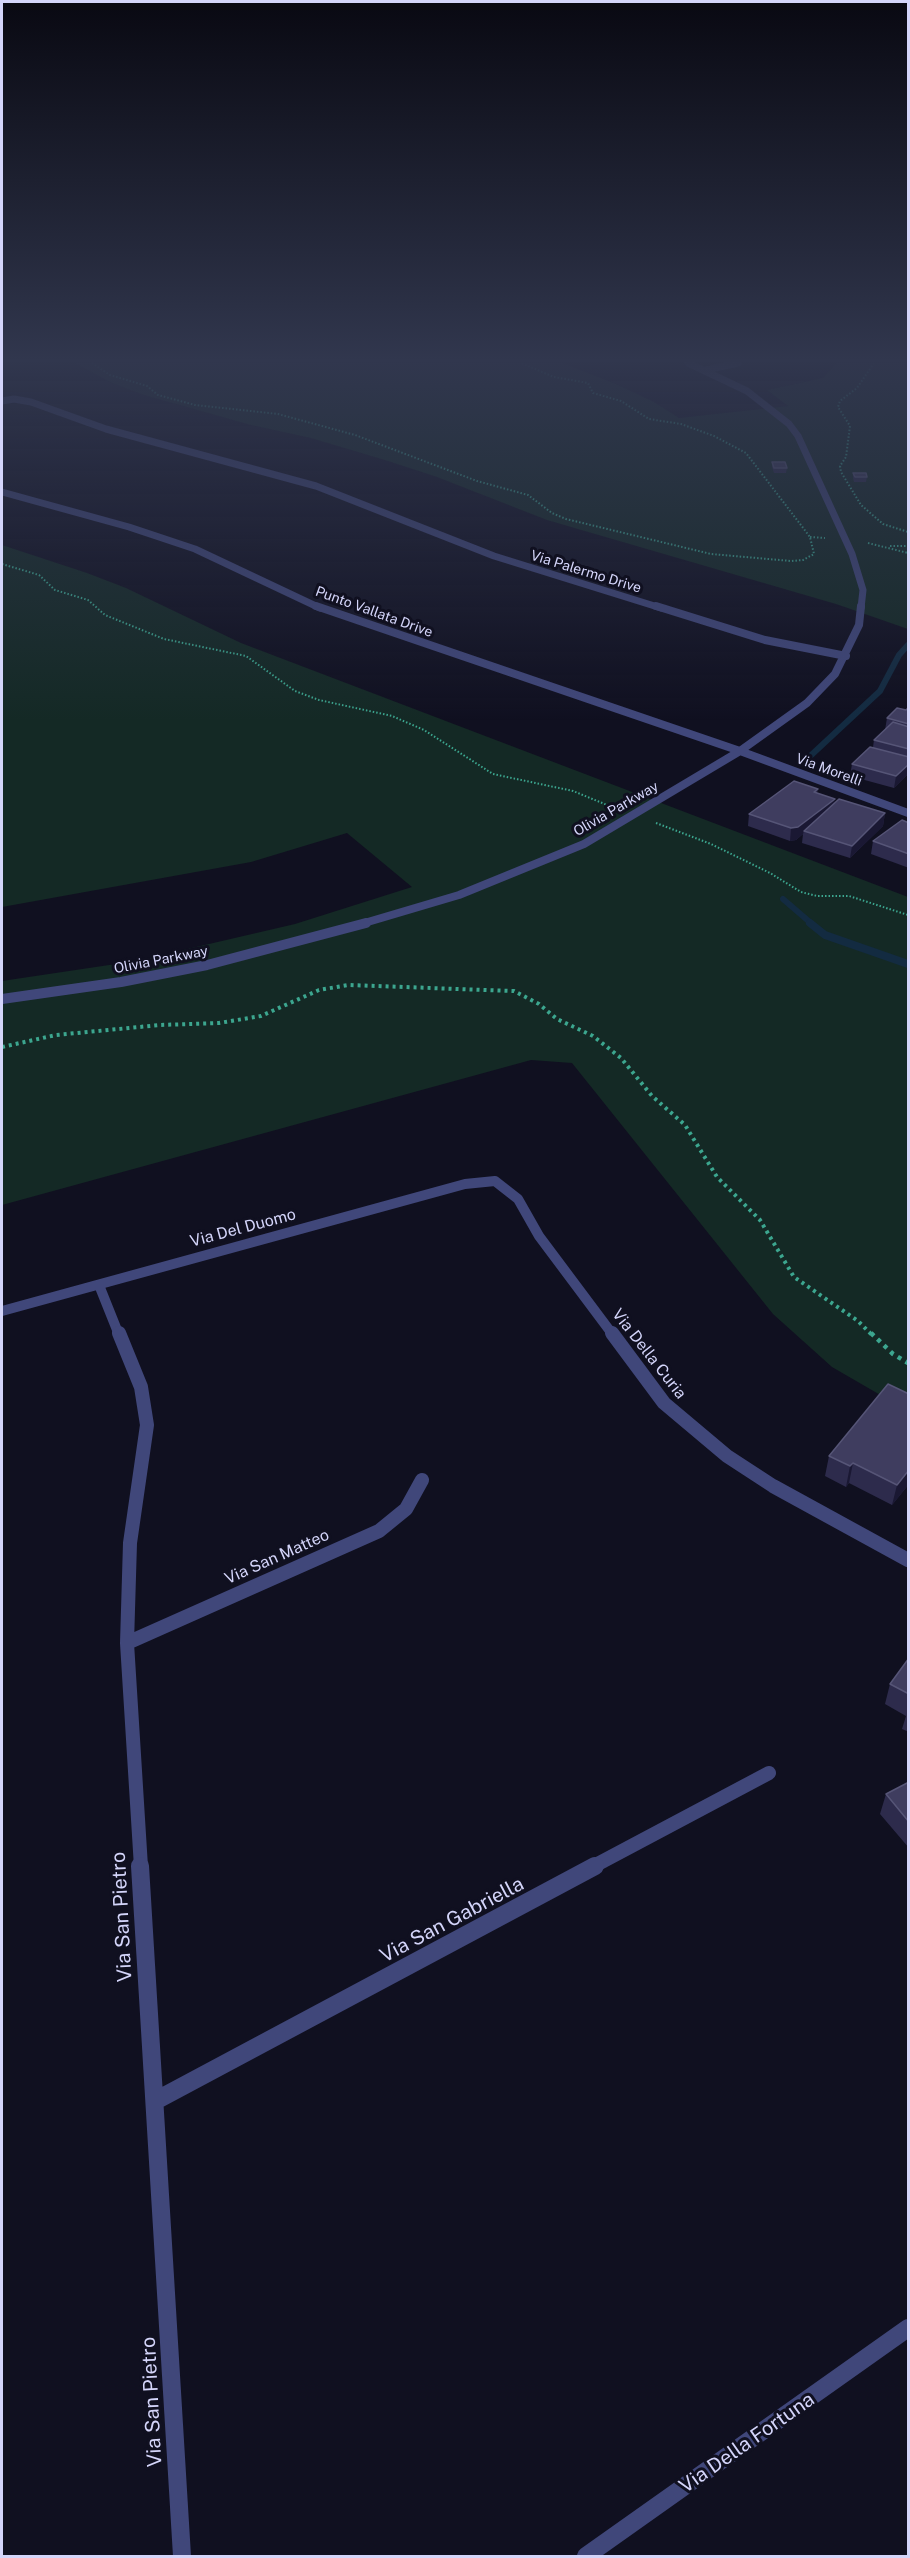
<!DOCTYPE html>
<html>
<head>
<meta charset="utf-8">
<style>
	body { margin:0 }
	#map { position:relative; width:910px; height:2558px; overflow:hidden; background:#101020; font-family:"Public Sans",sans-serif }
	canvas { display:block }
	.frame { position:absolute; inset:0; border:3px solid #d4d5fa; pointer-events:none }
</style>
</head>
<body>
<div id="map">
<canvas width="910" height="2558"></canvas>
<div class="frame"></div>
</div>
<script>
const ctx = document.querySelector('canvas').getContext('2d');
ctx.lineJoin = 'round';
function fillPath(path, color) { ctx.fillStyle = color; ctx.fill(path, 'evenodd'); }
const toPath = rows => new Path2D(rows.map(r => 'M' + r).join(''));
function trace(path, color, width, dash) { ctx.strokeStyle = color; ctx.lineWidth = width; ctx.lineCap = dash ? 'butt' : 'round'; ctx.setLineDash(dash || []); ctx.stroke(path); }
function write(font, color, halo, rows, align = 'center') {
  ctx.font = font + ' "Public Sans",sans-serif'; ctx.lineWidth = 6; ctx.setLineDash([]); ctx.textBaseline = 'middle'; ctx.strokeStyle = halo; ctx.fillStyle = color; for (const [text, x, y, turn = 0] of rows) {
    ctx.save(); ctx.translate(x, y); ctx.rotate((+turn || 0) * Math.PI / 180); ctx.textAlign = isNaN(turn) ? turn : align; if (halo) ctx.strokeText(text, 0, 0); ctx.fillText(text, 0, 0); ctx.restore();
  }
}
fillPath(toPath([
	[75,363,562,363,616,384,654,402,679,418,788,406,767,390,823,378,837,363,908,363,908,629,836,604,547,520,437,477,388,461,311,438,251,425,144,395,112,383],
	[2,545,87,573,126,588,241,643,908,897,908,1411,832,1367,773,1314,572,1063,531,1060,2,1205,2,981,136,961,295,924,412,887,347,833,251,862,2,907]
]), '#142925');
trace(toPath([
	[807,759,880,691,899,655,908,645],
	[783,899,812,924]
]), '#132b41', 6);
trace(toPath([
	[810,923,825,935,908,964]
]), '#132b41', 8);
trace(toPath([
	[92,363,110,375,147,386,158,395,195,405,278,414,355,435,477,481,528,495,552,513,566,519,711,554,791,561,803,560,814,554,810,537,746,453,714,436,681,424,649,419,621,401,593,393,588,383,554,377,521,363],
	[874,363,857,388,840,401,838,407,850,426,846,457,840,466,841,472,861,505,883,524,908,532],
	[810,537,825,538],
	[868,543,908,553],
	[890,546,908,546],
	[2,564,39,575,55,590,88,600,105,615,164,639,246,656,295,691,319,700,392,716,424,730,493,774,573,791,612,807],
	[656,823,711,844,770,873,801,892,817,896,849,896,908,915]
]), '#3ca68f', 2, [1.5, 2]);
trace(toPath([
	[2,1047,56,1035,160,1025,219,1023,261,1016,319,990,348,985,514,991,539,1004,557,1019,593,1036,621,1058,652,1096,685,1125,717,1177,760,1220,794,1277,858,1321,872,1335]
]), '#3ca68f', 4, [3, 4]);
trace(toPath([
	[871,1333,893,1354,908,1363]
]), '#3ca68f', 4.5, [4, 5]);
trace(toPath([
	[688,363,747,391,789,424,798,436,852,554,863,590,861,608],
	[706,370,738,363],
	[2,401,14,399,31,402,106,429,316,486,494,556,661,608],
	[2,492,129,527,195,549,320,608]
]), '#40477a', 7);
trace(toPath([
	[316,606,740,751,908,813],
	[656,606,765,640,846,656],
	[361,924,459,895,584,844,740,751,807,703,835,674,859,625,861,606]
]), '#40477a', 8);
trace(toPath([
	[2,999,121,982,207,965,366,923],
	[99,1285,119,1335],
	[2,1311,465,1184,495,1181,518,1199,539,1236,613,1335]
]), '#40477a', 10);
trace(toPath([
	[119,1333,141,1387,147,1425,130,1543,127,1643,141,1867],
	[612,1333,664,1403,727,1456,773,1486,908,1560],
	[127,1643,379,1531,406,1509,422,1480],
	[592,1867,769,1773]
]), '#40477a', 14);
trace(toPath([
	[140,1866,182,2556],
	[155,2101,595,1866],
	[586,2556,908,2328]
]), '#40477a', 18);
fillPath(toPath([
	[772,462,787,468,786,473,774,473,772,467],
	[853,473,867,477,866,482,854,482,853,478],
	[909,707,909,773,894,788,850,776,852,764,873,747,874,740,885,730,887,718,906,710],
	[818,789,817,793,835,803,885,813,883,826,850,858,802,843,803,834,796,840,790,841,748,826,749,814],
	[909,823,909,868,871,854,873,841],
	[909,1394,909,1484,892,1505,849,1483,846,1487,825,1476,829,1456],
	[909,1658,909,1732,902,1729,906,1716,885,1704,890,1684],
	[909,1782,909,1848,880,1814,886,1794]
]), '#2d2b4c');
fillPath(toPath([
	[909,764,909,773,894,788,896,776],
	[835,799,833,811,804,831,803,834,796,840,790,841,791,828],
	[885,813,883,826,850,858,852,846],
	[853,1463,849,1483,846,1487,850,1466],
	[909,1470,909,1484,892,1505,897,1485]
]), '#1a1833');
const building = toPath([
	[772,462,785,462,787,468,774,468,772,462],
	[853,473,866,473,867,477,855,477,853,473],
	[909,707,909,724,887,718,897,708,906,710,909,707],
	[893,722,909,727,909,749,874,740,893,722],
	[870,747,909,757,909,764,896,776,852,764,870,747],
	[794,781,818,789,814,792,835,799,798,827,791,828,749,814,794,781],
	[839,799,885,813,852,846,804,831,839,799],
	[902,820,909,823,909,854,873,841,902,820],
	[888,1384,909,1394,909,1470,897,1485,853,1463,850,1466,829,1456,888,1384],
	[909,1658,909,1694,890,1684,909,1658],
	[909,1782,909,1822,886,1794,909,1782]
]);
fillPath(building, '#3f3d5f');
trace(building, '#565577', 1.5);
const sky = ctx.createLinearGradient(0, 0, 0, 721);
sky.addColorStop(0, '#090912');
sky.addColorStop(0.5, '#31374e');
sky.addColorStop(1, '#31374e00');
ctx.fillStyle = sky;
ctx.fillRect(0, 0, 910, 721);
write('14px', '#d4d5fa', '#101020', [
	["Via Palermo Drive",586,572,17],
	["Punto Vallata Drive",374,612,20],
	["Via Morelli",829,770,20],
	["Olivia Parkway",616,809,-30],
	["Olivia Parkway",161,960,-11]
]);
write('16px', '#d4d5fa', '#101020', [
	["Via Del Duomo",243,1228,-15],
	["Via Della Curia",649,1354,52],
	["Via San Matteo",277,1557,-24]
]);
write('20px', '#d4d5fa', '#101020', [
	["Via San Pietro",122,1917,-93],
	["Via San Gabriella",452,1920,-28],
	["Via San Pietro",152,2402,-93],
	["Via Della Fortuna",747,2443,-35]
]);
</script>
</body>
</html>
